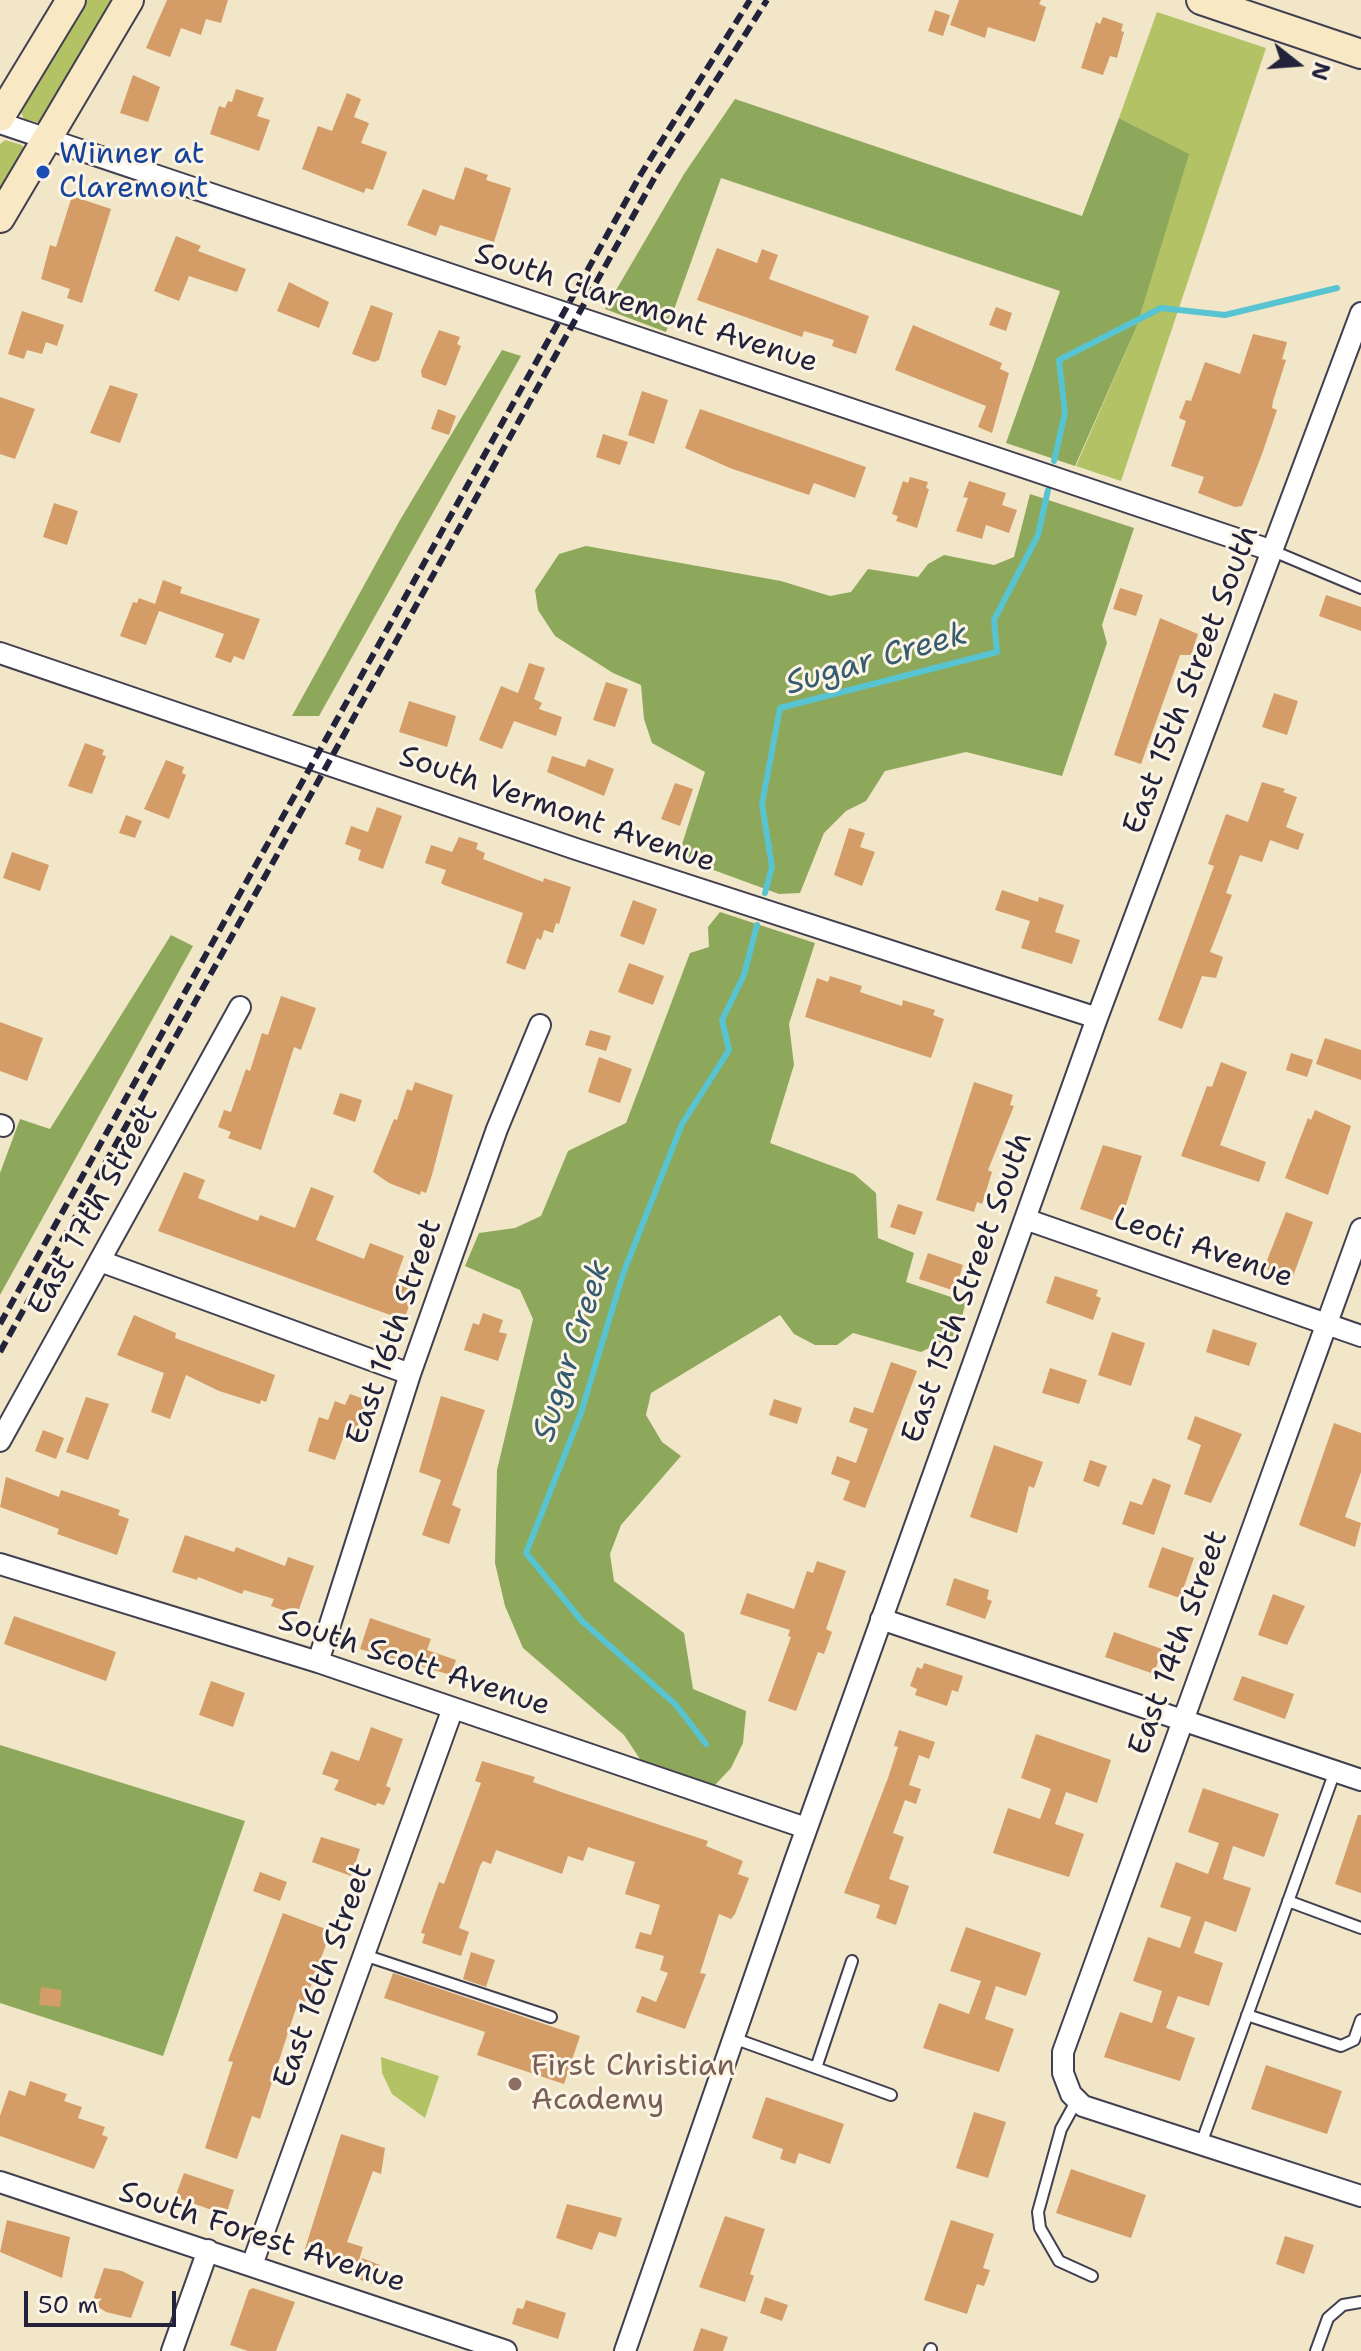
<!DOCTYPE html>
<html>
<head>
<meta charset="utf-8">
<style>
	body { margin:0 }
	#map { position:relative; width:1361px; height:2351px; overflow:hidden; background:#f2e6c9; font-family:"Shantell Sans",sans-serif }
	canvas { display:block }
	.north { position:absolute; left:1257px; top:24px; width:80px; height:80px; -webkit-text-stroke:6px #fcf5e5; paint-order:stroke; rotate:107deg; font-size:22px; font-weight:700; line-height:32px; text-align:center; color:#22223b }
	.north::after { content:''; display:block; margin:auto; width:28px; height:36px; background:#22223b; clip-path:polygon(50% 0,100% 100%,50% 72%,0 100%) }
	.scale { position:absolute; left:24px; top:2291px; width:152px; height:36px; box-sizing:border-box; border:4px solid #22223b; border-top:0; padding-left:10px; font-size:24px; line-height:28px; white-space:nowrap; color:#22223b; -webkit-text-stroke:6px #fcf5e5; paint-order:stroke }
</style>
</head>
<body>
<div id="map">
<canvas width="1361" height="2351"></canvas>
<div class="north">N</div>
<div class="scale">50 m</div>
</div>
<script>
const ctx = document.querySelector('canvas').getContext('2d');
ctx.lineJoin = 'round';
function fillPath(path, color) { ctx.fillStyle = color; ctx.fill(path, 'evenodd'); }
const toPath = rows => new Path2D(rows.map(r => 'M' + r).join(''));
function trace(path, color, width, dash) { ctx.strokeStyle = color; ctx.lineWidth = width; ctx.lineCap = dash ? 'butt' : 'round'; ctx.setLineDash(dash || []); ctx.stroke(path); }
function write(font, color, halo, rows, align = 'center') {
  ctx.font = font + ' "Shantell Sans",sans-serif'; ctx.lineWidth = 6; ctx.setLineDash([]); ctx.textBaseline = 'middle'; ctx.strokeStyle = halo; ctx.fillStyle = color; for (const [text, x, y, turn = 0] of rows) {
    ctx.save(); ctx.translate(x, y); ctx.rotate((+turn || 0) * Math.PI / 180); ctx.textAlign = isNaN(turn) ? turn : align; if (halo) ctx.strokeText(text, 0, 0); ctx.fillText(text, 0, 0); ctx.restore();
  }
}
fillPath(toPath([
	[85,0,118,0,48,118,39,123,24,119,20,110],
	[1157,12,1266,48,1121,481,1076,466,1137,326,1188,154,1119,118],
	[5,140,22,145,26,153,0,199,0,144],
	[381,2057,439,2076,425,2118,392,2094,382,2073]
]), '#b2c265');
fillPath(toPath([
	[735,99,1082,216,1119,118,1189,154,1137,326,1075,466,1006,443,1060,291,721,178,666,332,605,309,684,174],
	[502,350,521,356,319,716,292,716,400,520],
	[1030,494,1134,528,1102,625,1107,643,1062,776,966,752,885,771,866,801,846,811,824,833,800,893,779,894,678,857,705,772,652,743,644,719,641,685,613,673,555,636,538,610,535,590,559,554,586,546,781,581,830,596,851,592,868,569,918,577,928,564,944,555,994,565,1014,557],
	[720,912,815,943,789,1024,794,1065,770,1143,854,1174,876,1193,878,1238,914,1253,906,1282,966,1302,957,1334,921,1352,853,1333,837,1345,815,1345,794,1334,780,1315,651,1393,646,1415,662,1442,681,1456,621,1525,610,1554,614,1581,684,1633,693,1689,746,1711,743,1743,731,1768,714,1786,642,1762,624,1735,523,1648,505,1606,495,1563,497,1470,533,1319,520,1290,465,1266,479,1233,515,1228,541,1216,568,1151,626,1123,690,953,709,947,708,927],
	[171,935,193,946,0,1295,0,1173,20,1119,50,1129],
	[0,1745,245,1821,163,2056,0,2003]
]), '#8da85a');
trace(toPath([
	[1054,461,1065,413,1059,360,1161,308,1225,315,1337,288],
	[765,893,772,867,762,804,780,708,997,652,994,620,1038,535,1048,490],
	[706,1744,676,1705,582,1621,526,1553,580,1416,623,1274,682,1124,729,1050,722,1020,744,975,757,925]
]), '#58c4d1', 6);
fillPath(toPath([
	[167,0,228,0,221,23,206,19,201,35,181,28,170,57,146,48],
	[959,0,1041,0,1039,4,1046,7,1035,42,988,27,985,38,950,25],
	[935,10,950,15,943,36,928,31],
	[1103,17,1123,24,1121,31,1124,32,1117,58,1110,56,1103,75,1081,68,1096,22,1100,24],
	[133,75,160,87,148,122,120,113],
	[236,89,264,98,257,116,270,120,259,151,210,134,219,106,225,108,228,101,232,102],
	[347,93,361,99,354,117,369,123,361,143,387,152,373,190,366,188,364,193,302,169,318,126,332,131],
	[465,167,488,175,486,180,511,188,494,242,440,225,436,236,407,225,423,189,454,200],
	[72,196,111,209,82,303,67,298,70,289,41,279,50,245,56,247],
	[176,236,201,246,198,251,246,269,237,292,189,276,179,301,154,291],
	[717,248,757,263,762,249,778,255,769,279,869,316,856,354,832,346,834,340,804,331,802,337,697,300],
	[289,282,329,302,319,328,277,311],
	[371,305,393,313,379,360,374,362,352,354],
	[996,307,1012,313,1006,331,989,325],
	[22,311,64,325,57,346,46,342,42,354,27,350,24,359,8,354],
	[913,325,1002,363,1000,369,1009,373,992,433,978,427,986,406,895,370],
	[439,330,460,337,457,344,461,346,446,386,422,377,421,371],
	[1253,334,1287,342,1282,359,1286,360,1273,401,1272,408,1277,410,1262,454,1242,506,1235,507,1198,493,1204,477,1171,466,1186,421,1179,418,1186,400,1191,401,1205,362,1240,374],
	[110,385,138,394,120,443,90,433],
	[642,391,668,400,654,444,628,435],
	[0,397,35,409,15,459,0,454],
	[438,409,456,416,449,435,431,429],
	[700,409,866,467,855,498,814,483,809,495,730,468,685,448],
	[603,434,628,442,620,465,596,457],
	[910,477,928,482,926,488,929,489,917,528,896,521,898,516,892,514,903,481,908,483],
	[969,481,1006,493,1002,505,1017,510,1009,533,986,525,982,539,956,531,968,498,963,497],
	[54,503,78,511,67,545,43,537],
	[163,580,182,587,180,593,260,619,244,660,234,656,231,663,215,657,224,634,159,611,146,645,120,636,133,602,137,603,139,598,155,604],
	[1120,588,1143,595,1136,616,1113,609],
	[1326,595,1361,607,1361,631,1319,616],
	[1160,618,1198,634,1191,655,1180,655,1141,764,1114,755],
	[529,663,545,668,534,699,542,703,539,709,562,717,556,736,514,721,502,749,479,740,501,686,518,693],
	[606,682,628,689,615,727,593,720],
	[1274,693,1298,701,1287,735,1262,727],
	[409,701,456,716,447,747,399,732],
	[85,743,104,750,102,755,106,756,92,794,68,786],
	[552,756,585,767,588,759,614,769,604,796,547,772],
	[166,760,184,767,182,773,186,775,169,819,144,809],
	[1262,782,1285,789,1283,792,1297,797,1286,827,1304,834,1298,850,1270,840,1262,862,1240,855,1226,893,1232,895,1210,952,1223,957,1216,978,1202,976,1182,1029,1158,1020,1214,866,1208,864,1226,814,1248,822],
	[675,783,693,789,680,826,661,819],
	[377,807,402,816,383,869,358,860,361,850,345,844,351,826,368,832],
	[126,815,142,821,135,838,119,833],
	[849,828,865,833,860,847,875,852,862,886,834,875],
	[459,837,478,843,476,849,485,853,483,859,543,882,544,878,571,887,559,924,556,923,553,933,544,930,541,940,537,938,525,970,506,963,523,913,444,885,441,883,446,870,425,863,431,845,452,852],
	[12,852,49,865,40,891,3,878],
	[1002,890,1038,902,1039,897,1064,905,1055,932,1080,940,1072,964,1021,948,1030,921,995,910],
	[633,900,657,909,644,945,620,936],
	[629,963,664,976,653,1005,618,992],
	[830,976,862,986,860,992,902,1006,903,1000,935,1010,933,1015,944,1019,931,1058,805,1017,817,978,828,982],
	[281,996,316,1008,301,1050,294,1047,261,1150,228,1138,231,1132,218,1127,224,1110,231,1112,246,1069,250,1071,262,1033,268,1035],
	[0,1022,43,1038,27,1081,0,1071],
	[590,1030,611,1036,606,1051,585,1045],
	[1325,1038,1361,1050,1361,1080,1316,1064],
	[1291,1053,1313,1060,1307,1077,1286,1070],
	[599,1057,632,1069,620,1103,588,1092],
	[1221,1062,1247,1072,1220,1145,1266,1162,1259,1182,1181,1156,1207,1086,1212,1087],
	[415,1082,453,1095,432,1175,426,1193,421,1191,420,1195,389,1183,373,1172,394,1119,397,1120,407,1089,412,1091],
	[974,1082,1013,1095,1010,1105,1014,1106,988,1170,992,1172,982,1204,977,1202,974,1212,936,1200],
	[340,1093,362,1100,355,1122,333,1114],
	[1315,1110,1351,1126,1328,1195,1285,1178,1308,1118,1311,1120],
	[1103,1145,1142,1156,1120,1223,1080,1209],
	[184,1172,205,1180,198,1198,258,1221,260,1215,295,1228,311,1187,334,1196,316,1240,364,1259,370,1243,404,1256,397,1275,417,1283,404,1320,158,1231],
	[898,1204,923,1212,915,1235,890,1227],
	[1286,1212,1313,1222,1292,1279,1264,1268],
	[928,1253,963,1265,955,1291,919,1279],
	[1055,1276,1098,1290,1096,1296,1101,1298,1093,1320,1046,1303],
	[483,1313,503,1320,499,1332,507,1334,498,1361,464,1350,473,1323,479,1325],
	[134,1315,176,1333,175,1338,275,1375,266,1402,261,1400,260,1404,219,1391,186,1375,170,1419,151,1412,164,1373,117,1355],
	[1213,1329,1257,1343,1249,1366,1206,1352],
	[1112,1332,1145,1343,1131,1386,1098,1375],
	[891,1362,917,1371,865,1508,843,1500,850,1481,831,1474,837,1456,856,1463,868,1429,849,1422,854,1407,873,1413],
	[1050,1368,1087,1380,1079,1404,1042,1393],
	[350,1394,367,1400,355,1434,346,1430,335,1460,308,1451,319,1417,328,1420,335,1401,345,1405],
	[441,1396,485,1410,452,1505,461,1509,449,1544,422,1535,441,1480,419,1472],
	[86,1397,109,1404,88,1460,66,1452],
	[774,1399,802,1408,797,1424,769,1415],
	[1195,1416,1242,1434,1211,1503,1184,1494,1201,1445,1187,1439],
	[1334,1423,1361,1433,1361,1472,1345,1517,1361,1523,1355,1547,1299,1525],
	[43,1430,64,1438,56,1459,35,1451],
	[994,1445,1043,1462,1034,1488,1029,1486,1017,1533,970,1517],
	[1090,1460,1107,1466,1099,1487,1083,1481],
	[6,1477,59,1497,61,1490,120,1510,118,1515,129,1519,117,1555,57,1534,59,1529,0,1507],
	[1153,1478,1171,1485,1154,1535,1122,1524,1130,1501,1142,1505],
	[185,1535,234,1552,236,1547,285,1566,288,1557,314,1566,297,1615,271,1606,274,1599,244,1590,242,1594,198,1577,197,1580,172,1572],
	[1162,1547,1194,1558,1180,1598,1148,1587],
	[817,1561,846,1571,826,1629,832,1632,824,1654,818,1652,796,1711,768,1701,791,1637,788,1636,790,1630,740,1614,747,1593,794,1609,807,1571,813,1573],
	[954,1578,989,1590,987,1599,992,1601,985,1619,946,1605],
	[1273,1594,1305,1606,1287,1645,1258,1635],
	[14,1616,116,1652,106,1681,4,1644],
	[370,1618,431,1639,427,1650,456,1660,451,1675,360,1649],
	[1114,1632,1162,1649,1154,1674,1105,1657],
	[924,1663,963,1676,958,1692,952,1690,947,1706,915,1695,917,1689,910,1686,917,1667,922,1669],
	[1242,1676,1294,1694,1285,1719,1233,1700],
	[211,1681,245,1693,233,1727,199,1715],
	[371,1727,403,1739,386,1786,391,1788,384,1805,377,1803,376,1806,334,1790,339,1780,322,1774,331,1751,359,1761],
	[899,1730,935,1742,929,1759,919,1755,909,1785,921,1789,916,1804,905,1800,893,1833,904,1837,889,1879,909,1886,896,1925,876,1918,880,1905,844,1893,888,1778,898,1747,894,1746],
	[1036,1734,1111,1760,1097,1803,1066,1792,1055,1824,1084,1834,1069,1877,993,1853,1008,1808,1040,1819,1051,1789,1021,1778],
	[482,1761,535,1777,533,1782,561,1792,708,1841,706,1846,743,1861,738,1874,749,1878,735,1914,731,1919,719,1914,700,1973,706,1974,685,2029,636,2012,642,1996,656,2002,668,1973,660,1970,664,1956,635,1948,640,1932,651,1935,660,1905,625,1894,635,1862,588,1847,583,1861,568,1856,562,1874,496,1850,491,1864,483,1861,480,1866,459,1928,469,1932,461,1956,422,1943,425,1934,421,1933,439,1882,444,1884,481,1783,475,1781],
	[1203,1788,1279,1814,1264,1857,1233,1846,1223,1879,1251,1888,1236,1932,1205,1921,1194,1953,1223,1963,1209,2006,1178,1996,1166,2028,1195,2038,1180,2081,1104,2057,1120,2012,1152,2023,1162,1991,1133,1981,1148,1937,1180,1948,1191,1917,1160,1907,1176,1862,1208,1874,1219,1843,1188,1832],
	[1358,1815,1361,1815,1361,1893,1335,1884],
	[321,1837,360,1849,351,1876,312,1862],
	[260,1872,287,1882,280,1901,253,1891],
	[283,1913,331,1931,305,2002,299,1999,260,2119,252,2116,237,2159,205,2148,233,2062,228,2061],
	[966,1927,1041,1953,1026,1996,996,1986,985,2019,1014,2029,999,2072,923,2048,939,2003,969,2014,981,1981,950,1971],
	[471,1952,495,1960,486,1987,463,1979],
	[393,1973,580,2036,564,2084,477,2055,485,2032,384,1998],
	[41,1987,62,1990,60,2007,39,2005],
	[1266,2065,1342,2091,1327,2134,1251,2109],
	[30,2081,67,2094,64,2101,82,2107,78,2118,105,2127,102,2135,108,2137,94,2169,0,2136,0,2116,9,2090,25,2096],
	[766,2097,844,2124,830,2164,799,2153,795,2164,780,2159,783,2149,752,2138],
	[974,2112,1006,2122,988,2178,956,2168],
	[341,2134,385,2148,381,2174,373,2171,347,2242,363,2247,356,2270,304,2252],
	[1071,2169,1146,2195,1131,2238,1056,2213],
	[184,2173,234,2190,226,2215,175,2197],
	[567,2204,622,2218,616,2237,599,2232,592,2250,556,2238],
	[725,2216,765,2229,750,2274,754,2276,745,2302,699,2287],
	[7,2220,70,2237,62,2278,0,2252],
	[951,2220,994,2234,983,2268,990,2270,984,2286,977,2284,967,2314,924,2300],
	[1285,2236,1314,2245,1304,2274,1276,2264],
	[362,2258,380,2265,372,2284,355,2278],
	[104,2268,122,2271,144,2282,131,2318,106,2312,92,2303],
	[253,2288,295,2302,276,2351,248,2351,230,2345,249,2290],
	[765,2297,788,2305,782,2321,760,2313],
	[526,2300,566,2313,558,2339,512,2324,517,2308,523,2309],
	[701,2328,728,2337,723,2351,693,2351]
]), '#d49d68');
const lane = toPath([
	[1273,551,1361,588],
	[1288,1901,1361,1928],
	[364,1955,551,2017],
	[1247,2015,1341,2046,1354,2040,1361,2020],
	[733,2038,891,2095],
	[816,2068,852,1961],
	[1077,2100,1061,2129,1038,2212,1040,2228,1059,2261,1092,2276],
	[1201,2144,1335,1771],
	[930,2351,931,2349],
	[1316,2351,1328,2318,1343,2305,1361,2302]
]);
const street = toPath([
	[0,123,1273,551],
	[0,653,576,849,1097,1018],
	[0,1125,3,1126],
	[1025,1219,1361,1336],
	[1361,1229,1063,2052,1063,2073,1071,2094,1083,2106,1361,2196],
	[100,1261,410,1374],
	[0,1441,240,1007],
	[0,1564,318,1662,806,1828],
	[881,1619,1361,1780],
	[318,1662,410,1374,497,1129,540,1025],
	[0,2182,506,2351],
	[252,2265,453,1708],
	[172,2351,208,2250],
	[625,2351,795,1861,1097,1018,1361,313]
]);
const secondary = toPath([
	[1201,0,1361,54],
	[0,117,71,0],
	[0,218,129,0]
]);
trace(lane, '#413f50', 14);
trace(street, '#413f50', 24);
trace(secondary, '#413f50', 32);
trace(lane, '#fff', 10);
trace(street, '#fff', 20);
trace(secondary, '#f8e8c3', 28);
trace(toPath([
	[0,1324,641,174,750,0],
	[0,1352,656,175,767,0]
]), '#22223b', 6, [12, 6]);
for (const [x, y, r, color] of [
	[43,172,8,"#1a4fb4"],
	[515,2084,8,"#8d6e63"]
]) { const dot = new Path2D(); dot.arc(x, y, r, 0, 2 * Math.PI); ctx.fillStyle = color; ctx.fill(dot); trace(dot, '#fcf5e5', 3); }
write('30px', '#164399', '#fcf5e5', [
	["Winner at",59,155],
	["Claremont",59,189]
], 'left');
write('30px', '#22223b', '#fcf5e5', [
	["South Claremont Avenue",646,309,18],
	["East 15th Street South",1192,680,-69],
	["South Vermont Avenue",557,810,19],
	["East 17th Street",94,1210,-61],
	["Leoti Avenue",1203,1249,19],
	["East 15th Street South",968,1288,-70],
	["East 16th Street",395,1332,-71],
	["East 14th Street",1179,1643,-70],
	["South Scott Avenue",414,1664,18],
	["East 16th Street",324,1976,-70],
	["South Forest Avenue",262,2238,18]
]);
write('30px', '#785e54', '#fcf5e5', [
	["First Christian",531,2067],
	["Academy",531,2101]
], 'left');
write('italic 32px', '#355b70', '#fcf5e5', [
	["Sugar Creek",877,660,-16],
	["Sugar Creek",573,1351,-72]
]);
</script>
</body>
</html>
